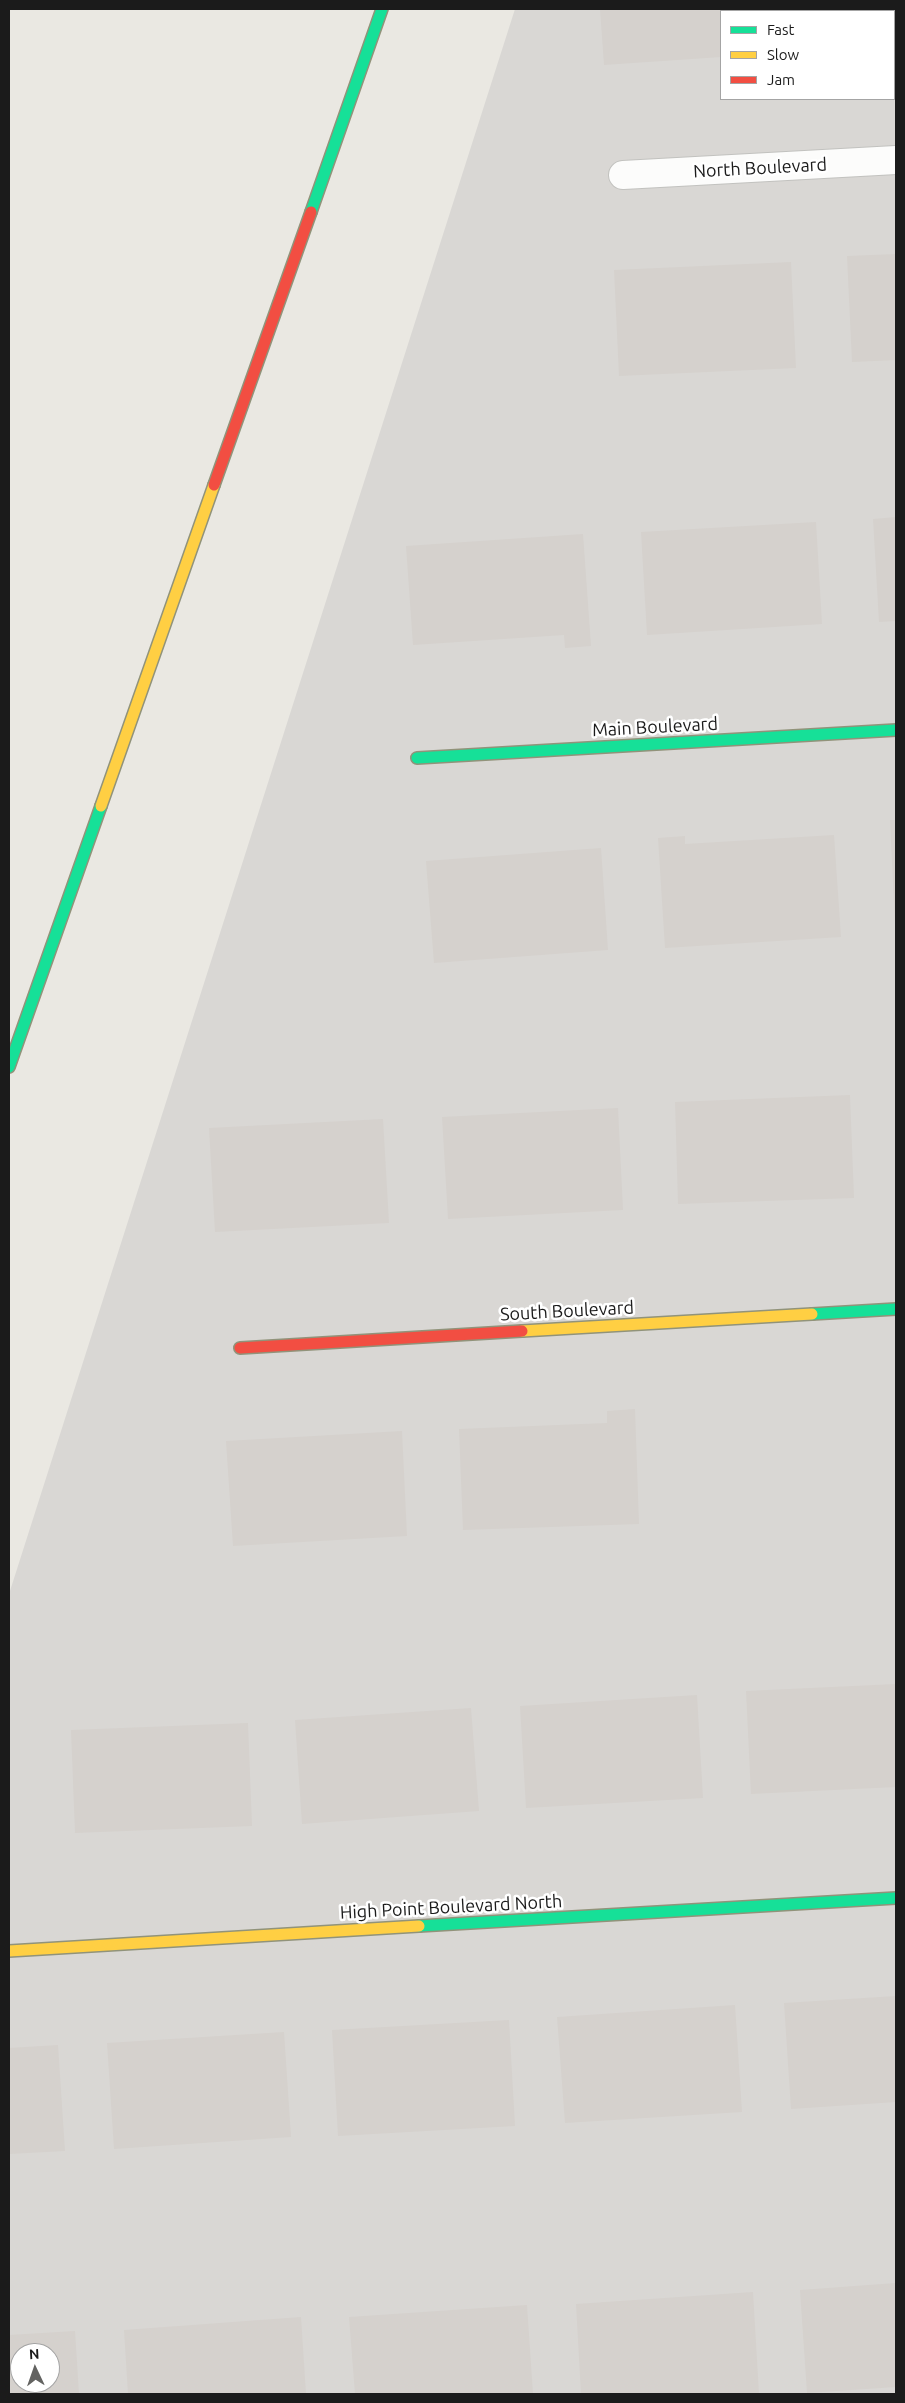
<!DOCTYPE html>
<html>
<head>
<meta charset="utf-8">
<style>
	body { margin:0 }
	#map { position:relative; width:905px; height:2403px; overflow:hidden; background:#eae8e2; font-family:Ubuntu,sans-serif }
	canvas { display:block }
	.frame { position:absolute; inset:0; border:10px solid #1b1b1b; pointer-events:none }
	.legend { position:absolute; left:720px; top:10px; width:175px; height:90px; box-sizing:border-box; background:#fff; border:1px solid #a4a4a4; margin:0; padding:6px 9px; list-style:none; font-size:15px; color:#1b1b1b }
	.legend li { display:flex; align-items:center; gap:10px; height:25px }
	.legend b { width:25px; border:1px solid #a4a4a4 }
	.north { position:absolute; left:10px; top:2343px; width:50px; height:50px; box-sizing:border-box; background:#fff; border:1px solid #a4a4a4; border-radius:50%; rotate:357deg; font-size:14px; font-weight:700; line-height:20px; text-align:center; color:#1b1b1b }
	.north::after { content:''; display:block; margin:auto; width:18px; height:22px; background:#636361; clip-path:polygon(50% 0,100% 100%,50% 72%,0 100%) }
</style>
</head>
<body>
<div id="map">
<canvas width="905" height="2403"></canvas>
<div class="frame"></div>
<ul class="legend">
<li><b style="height:6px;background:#16e098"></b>Fast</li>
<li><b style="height:6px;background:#ffcf43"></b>Slow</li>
<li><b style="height:6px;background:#f24e42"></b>Jam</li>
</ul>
<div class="north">N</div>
</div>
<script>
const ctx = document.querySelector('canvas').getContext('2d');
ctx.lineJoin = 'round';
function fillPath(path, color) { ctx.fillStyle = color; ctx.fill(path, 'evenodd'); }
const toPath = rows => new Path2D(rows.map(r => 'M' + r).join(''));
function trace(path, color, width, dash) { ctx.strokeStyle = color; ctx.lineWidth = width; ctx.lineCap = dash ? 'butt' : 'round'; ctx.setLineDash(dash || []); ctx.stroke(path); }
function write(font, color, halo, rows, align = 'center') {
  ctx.font = font + ' Ubuntu,sans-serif'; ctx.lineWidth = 5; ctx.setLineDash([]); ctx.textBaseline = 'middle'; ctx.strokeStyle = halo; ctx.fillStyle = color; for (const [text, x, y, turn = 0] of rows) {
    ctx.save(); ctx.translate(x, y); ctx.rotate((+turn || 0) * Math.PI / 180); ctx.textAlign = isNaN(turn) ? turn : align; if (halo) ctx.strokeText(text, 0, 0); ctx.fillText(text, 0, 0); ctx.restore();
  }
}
fillPath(toPath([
	[515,9,896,9,896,2394,9,2394,9,1594],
	[721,11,894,11,894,99,721,99],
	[20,2353,50,2353,50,2383,20,2383]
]), '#d9d7d4');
fillPath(toPath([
	[600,9,775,9,776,11,721,11,721,57,604,65],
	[832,9,896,9,896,45,894,46,894,11,832,11],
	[896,254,896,360,852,362,847,256],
	[791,262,796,368,619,376,614,270],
	[896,517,896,621,879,622,873,519],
	[816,522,822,624,647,635,641,532],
	[583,534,591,646,565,648,564,635,413,645,406,546],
	[890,820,896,820,896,923,895,924],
	[834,835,841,937,665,948,658,838,685,836,685,844],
	[601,848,608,950,434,963,426,861],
	[850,1095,854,1198,678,1204,675,1102],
	[618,1108,623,1210,448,1219,442,1117],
	[383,1119,389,1223,215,1232,209,1128],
	[635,1409,639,1524,463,1530,459,1429,607,1423,607,1411],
	[402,1431,407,1536,233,1546,226,1441],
	[896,1684,896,1787,751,1794,746,1691],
	[697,1695,703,1798,526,1808,520,1706],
	[471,1708,479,1811,302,1824,295,1720],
	[248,1723,252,1826,75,1833,71,1730],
	[896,1996,896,2102,791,2109,784,2003],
	[735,2005,742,2112,565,2123,557,2017],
	[509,2020,515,2126,338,2136,332,2030],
	[284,2032,291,2137,114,2149,107,2043],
	[58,2045,65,2151,9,2154,9,2048],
	[896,2283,896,2387,807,2393,800,2290],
	[753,2292,759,2394,581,2394,576,2304],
	[527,2305,533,2394,355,2394,349,2317],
	[301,2317,306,2394,128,2394,124,2330],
	[75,2331,79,2394,9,2394,9,2335],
	[20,2353,50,2353,50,2383,20,2383]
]), '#d5d1cd');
const street = toPath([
	[623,175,896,160]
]);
const fast = toPath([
	[311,212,382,9],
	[417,758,896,730],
	[9,1067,101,806],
	[812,1314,896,1309],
	[419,1926,896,1898]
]);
const slow = toPath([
	[101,806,214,485],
	[522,1331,812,1314],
	[9,1951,419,1926]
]);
const jam = toPath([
	[214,485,311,212],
	[240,1348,522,1331]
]);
trace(street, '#c2c2bf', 30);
trace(fast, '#91937a', 14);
trace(slow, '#91937a', 14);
trace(jam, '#91937a', 14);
trace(street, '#fcfcfb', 28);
trace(fast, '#16e098', 11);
trace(slow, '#ffcf43', 11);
trace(jam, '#f24e42', 11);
write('18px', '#1b1b1b', '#fff', [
	["North Boulevard",760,168,-3],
	["Main Boulevard",655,727,-3],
	["South Boulevard",567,1311,-3],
	["High Point Boulevard North",451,1907,-3]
]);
</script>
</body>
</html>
